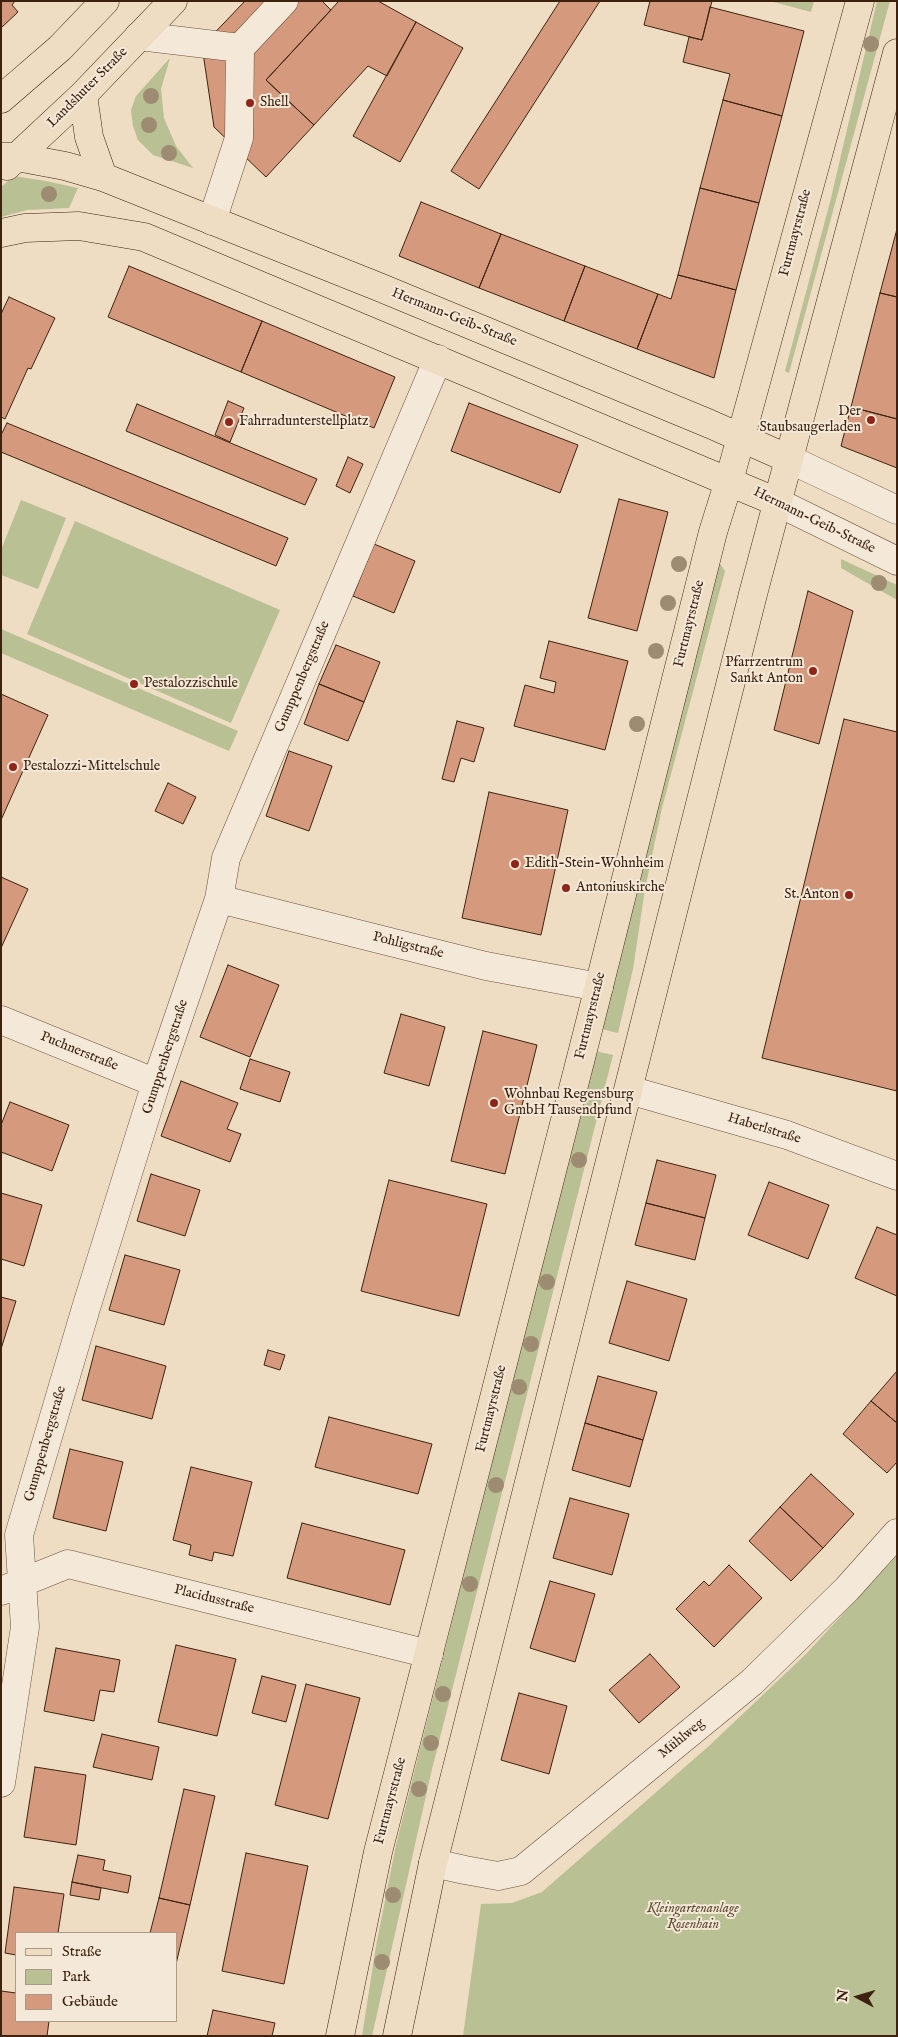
<!DOCTYPE html>
<html>
<head>
<meta charset="utf-8">
<style>
	body { margin:0 }
	#map { position:relative; width:898px; height:2037px; overflow:hidden; background:#eedcc3; font-family:"IM FELL English",serif }
	canvas { display:block }
	.frame { position:absolute; inset:0; border:2px solid #3d230f; pointer-events:none }
	.legend { position:absolute; left:15px; top:1932px; width:162px; height:90px; box-sizing:border-box; background:#f4e8d8; border:1px solid #ab9988; margin:0; padding:6px 9px; list-style:none; font-size:15px; color:#3d230f }
	.legend li { display:flex; align-items:center; gap:10px; height:25px }
	.legend b { width:25px; border:1px solid #ab9988 }
	.north { position:absolute; left:833px; top:1972px; width:50px; height:50px; -webkit-text-stroke:4px #f4e8d8; paint-order:stroke; rotate:276deg; font-size:14px; font-weight:700; line-height:20px; text-align:center; color:#3d230f }
	.north::after { content:''; display:block; margin:auto; width:18px; height:22px; background:#3d230f; clip-path:polygon(50% 0,100% 100%,50% 72%,0 100%) }
</style>
</head>
<body>
<div id="map">
<canvas width="898" height="2037"></canvas>
<div class="frame"></div>
<ul class="legend">
<li><b style="height:6px;background:#eedcc3"></b>Straße</li>
<li><b style="height:14px;background:#b8c094"></b>Park</li>
<li><b style="height:14px;background:#d59a7d"></b>Gebäude</li>
</ul>
<div class="north">N</div>
</div>
<script>
const ctx = document.querySelector('canvas').getContext('2d');
ctx.lineJoin = 'round';
function fillPath(path, color) { ctx.fillStyle = color; ctx.fill(path, 'evenodd'); }
const toPath = rows => new Path2D(rows.map(r => 'M' + r).join(''));
function trace(path, color, width, dash) { ctx.strokeStyle = color; ctx.lineWidth = width; ctx.lineCap = dash ? 'butt' : 'round'; ctx.setLineDash(dash || []); ctx.stroke(path); }
function write(font, color, halo, rows, align = 'center') {
  ctx.font = font + ' "IM FELL English",serif'; ctx.lineWidth = 4; ctx.setLineDash([]); ctx.textBaseline = 'middle'; ctx.strokeStyle = halo; ctx.fillStyle = color; for (const [text, x, y, turn = 0] of rows) {
    ctx.save(); ctx.translate(x, y); ctx.rotate((+turn || 0) * Math.PI / 180); ctx.textAlign = isNaN(turn) ? turn : align; if (halo) ctx.strokeText(text, 0, 0); ctx.fillText(text, 0, 0); ctx.restore();
  }
}
fillPath(toPath([
	[770,1,814,1,811,12],
	[877,1,890,1,789,373,785,371,831,198],
	[170,58,161,89,164,118,176,146,193,168,153,155,138,140,133,126,131,110,136,96],
	[14,176,46,181,78,188,69,208,27,210,1,217,1,187],
	[21,500,66,518,38,589,1,575,1,550],
	[75,521,280,610,231,723,27,634],
	[841,559,897,585,897,600,841,568],
	[719,562,725,571,662,808,645,889,633,969,618,1033,601,1029],
	[1,629,238,731,229,751,1,653],
	[595,1051,613,1055,432,1769,372,2036,362,2036,376,1946,396,1845],
	[897,1555,897,2036,463,2036,481,1904,512,1903,542,1892,710,1745,807,1653]
]), '#b8c094');
const building = toPath([
	[1,1,15,1,12,5,18,12,1,28,1,1],
	[245,1,322,1,331,10,266,80,314,125,266,177,214,127,202,46,245,1],
	[339,1,378,1,416,22,387,76,368,66,314,125,266,80,339,1],
	[560,1,600,1,479,189,451,171,560,1],
	[650,1,712,1,702,40,644,25,650,1],
	[710,7,804,31,782,116,723,100,730,74,683,62,689,37,702,40,710,7],
	[416,22,463,48,400,162,353,136,416,22],
	[723,100,782,116,759,203,700,188,723,100],
	[700,188,759,203,736,290,678,275,700,188],
	[421,202,501,234,479,288,399,256,421,202],
	[897,229,897,297,880,293,897,229],
	[501,234,585,266,564,321,479,288,501,234],
	[129,266,262,321,241,372,108,317,129,266],
	[585,266,658,294,637,349,564,321,585,266],
	[678,275,736,290,714,378,637,349,658,294,671,299,678,275],
	[880,293,897,297,897,419,851,407,880,293],
	[9,297,55,318,31,369,28,368,5,419,1,417,1,314,9,297],
	[262,321,395,377,374,428,241,372,262,321],
	[228,401,244,408,230,442,215,435,228,401],
	[469,403,578,445,560,493,451,451,469,403],
	[137,404,317,479,305,505,126,431,137,404],
	[851,407,897,419,897,468,841,446,851,407],
	[7,423,288,538,276,566,1,452,1,435,7,423],
	[348,457,363,464,350,493,336,486,348,457],
	[619,499,668,512,637,631,588,618,619,499],
	[374,544,415,561,394,613,353,596,374,544],
	[808,591,853,611,819,744,774,730,808,591],
	[549,641,628,661,605,750,514,726,525,685,554,693,556,682,540,678,549,641],
	[336,645,380,662,364,702,319,684,336,645],
	[319,684,364,702,348,741,304,724,319,684],
	[1,694,48,715,1,820,1,694],
	[844,719,897,732,897,1091,762,1058,844,719],
	[457,721,484,728,474,762,461,758,454,782,442,779,457,721],
	[289,751,332,766,309,831,266,816,289,751],
	[168,783,196,797,183,824,155,811,168,783],
	[489,792,568,810,541,935,462,918,489,792],
	[1,877,28,889,1,948,1,877],
	[228,965,279,985,250,1057,200,1037,228,965],
	[401,1014,445,1027,429,1086,384,1073,401,1014],
	[483,1031,537,1045,505,1174,451,1161,483,1031],
	[250,1059,290,1072,280,1102,240,1089,250,1059],
	[181,1081,238,1103,227,1129,241,1134,230,1162,161,1136,181,1081],
	[10,1102,69,1125,52,1171,1,1152,1,1125,10,1102],
	[657,1160,716,1175,705,1218,646,1203,657,1160],
	[151,1174,200,1190,185,1236,137,1221,151,1174],
	[389,1180,487,1204,459,1316,361,1291,389,1180],
	[769,1182,829,1205,808,1259,748,1235,769,1182],
	[1,1193,42,1205,24,1266,1,1259,1,1193],
	[646,1203,705,1218,695,1260,635,1245,646,1203],
	[877,1227,897,1235,897,1296,855,1278,877,1227],
	[125,1255,180,1270,164,1325,109,1310,125,1255],
	[627,1281,687,1299,669,1361,609,1343,627,1281],
	[1,1297,16,1301,1,1349,1,1297],
	[96,1346,166,1366,152,1419,82,1400,96,1346],
	[268,1350,285,1355,280,1370,264,1365,268,1350],
	[897,1371,897,1423,871,1401,897,1371],
	[598,1376,657,1392,643,1440,585,1423,598,1376],
	[871,1401,897,1423,897,1462,887,1473,843,1434,871,1401],
	[329,1417,432,1444,418,1494,315,1467,329,1417],
	[585,1423,643,1440,630,1487,572,1470,585,1423],
	[70,1449,123,1462,106,1531,53,1518,70,1449],
	[191,1467,252,1482,233,1556,214,1552,212,1561,189,1555,191,1545,173,1540,191,1467],
	[811,1474,854,1514,823,1548,780,1507,811,1474],
	[570,1498,629,1514,612,1575,553,1558,570,1498],
	[780,1507,823,1548,791,1581,749,1541,780,1507],
	[302,1523,405,1550,390,1605,287,1578,302,1523],
	[729,1565,762,1598,714,1647,676,1609,704,1581,709,1586,729,1565],
	[550,1581,595,1594,575,1662,530,1648,550,1581],
	[176,1645,236,1659,217,1736,158,1722,176,1645],
	[56,1648,120,1660,114,1692,100,1690,94,1721,44,1711,56,1648],
	[650,1654,680,1687,639,1723,609,1690,650,1654],
	[262,1676,296,1685,286,1722,252,1713,262,1676],
	[306,1684,360,1698,328,1819,275,1805,306,1684],
	[519,1693,567,1706,549,1774,501,1760,519,1693],
	[102,1734,159,1747,152,1780,93,1767,102,1734],
	[35,1767,86,1775,76,1845,24,1837,35,1767],
	[184,1789,215,1796,190,1905,159,1898,184,1789],
	[246,1853,308,1866,284,1984,222,1971,246,1853],
	[78,1855,105,1860,103,1870,131,1876,128,1893,72,1882,78,1855],
	[72,1882,101,1888,99,1900,70,1895,72,1882],
	[14,1887,64,1894,58,1933,16,1933,16,1955,5,1953,14,1887],
	[159,1898,190,1905,176,1964,176,1933,150,1933,159,1898],
	[1,1991,16,1993,16,2021,49,2021,47,2036,1,2036,1,1991],
	[213,2010,275,2023,272,2036,207,2036,213,2010]
]);
fillPath(building, '#d59a7d');
trace(building, '#3d230f', 1);
const minor = toPath([
	[139,36,240,48,284,1],
	[212,221,239,138,240,48],
	[789,459,897,510],
	[777,502,897,561],
	[219,899,486,966,599,987],
	[1,1020,156,1083],
	[629,1090,787,1135,897,1176],
	[1,1591,68,1564,429,1654],
	[1,1783,25,1627,19,1535,86,1308,156,1083,219,899,226,858,438,359],
	[433,1863,465,1870,498,1876,521,1871,752,1682,847,1589,897,1533]
]);
const major = toPath([
	[83,95,89,137,103,177],
	[1,99,60,48,105,1],
	[1,157,17,157,65,166,103,177,379,287,710,424,789,459],
	[7,166,83,95,173,1],
	[1,233,25,228,79,226,144,237,777,502],
	[340,2036,378,1852,586,1038,713,532,729,481,860,1],
	[397,2036,433,1863,753,594,897,53]
]);
trace(minor, '#69513c', 29);
trace(major, '#3d230f', 29);
trace(minor, '#f4e8d8', 28);
trace(major, '#eedcc3', 28);
ctx.fillStyle = '#9e8c72';
for (const [x, y] of [
	[871,44],
	[151,96],
	[149,125],
	[169,153],
	[49,194],
	[679,564],
	[879,583],
	[668,603],
	[656,651],
	[637,724],
	[579,1160],
	[547,1282],
	[531,1344],
	[519,1387],
	[496,1485],
	[470,1584],
	[443,1694],
	[431,1743],
	[419,1789],
	[393,1895],
	[382,1962]
]) { ctx.beginPath(); ctx.arc(x, y, 8, 0, 2 * Math.PI); ctx.fill(); }
for (const [x, y, r, color] of [
	[250,103,5,"#8f2418"],
	[871,420,5,"#8f2418"],
	[229,422,5,"#8f2418"],
	[813,671,5,"#8f2418"],
	[134,684,5,"#8f2418"],
	[13,767,5,"#8f2418"],
	[515,864,5,"#8f2418"],
	[566,888,5,"#8f2418"],
	[849,895,5,"#8f2418"],
	[494,1103,5,"#8f2418"]
]) { const dot = new Path2D(); dot.arc(x, y, r, 0, 2 * Math.PI); ctx.fillStyle = color; ctx.fill(dot); trace(dot, '#f4e8d8', 2); }
write('14px', '#3d230f', '#f4e8d8', [
	["Landshuter Straße",88,88,-45],
	["Furtmayrstraße",796,233,-75],
	["Hermann-Geib-Straße",454,318,22],
	["Hermann-Geib-Straße",814,521,26],
	["Furtmayrstraße",690,624,-76],
	["Gumppenbergstraße",303,677,-67],
	["Pohligstraße",408,946,14],
	["Furtmayrstraße",591,1016,-76],
	["Puchnerstraße",79,1052,22],
	["Gumppenbergstraße",166,1057,-72],
	["Haberlstraße",764,1129,17],
	["Furtmayrstraße",492,1409,-76],
	["Gumppenbergstraße",46,1444,-74],
	["Placidusstraße",214,1600,14],
	["Mühlweg",682,1739,-39],
	["Furtmayrstraße",391,1801,-75]
]);
write('14px', '#3d230f', '#f4e8d8', [
	["Shell",260,103],
	["Der",861,412,"right"],
	["Staubsaugerladen",861,428,"right"],
	["Fahrradunterstellplatz",239,422],
	["Pfarrzentrum",803,663,"right"],
	["Sankt Anton",803,679,"right"],
	["Pestalozzischule",144,684],
	["Pestalozzi-Mittelschule",23,767],
	["Edith-Stein-Wohnheim",525,864],
	["Antoniuskirche",576,888],
	["St. Anton",839,895,"right"],
	["Wohnbau Regensburg",504,1095],
	["GmbH Tausendpfund",504,1111]
], 'left');
write('italic 14px', '#5c4a30', '#f4e8d8', [
	["Kleingartenanlage",693,1909],
	["Rosenhain",693,1925]
]);
</script>
</body>
</html>
